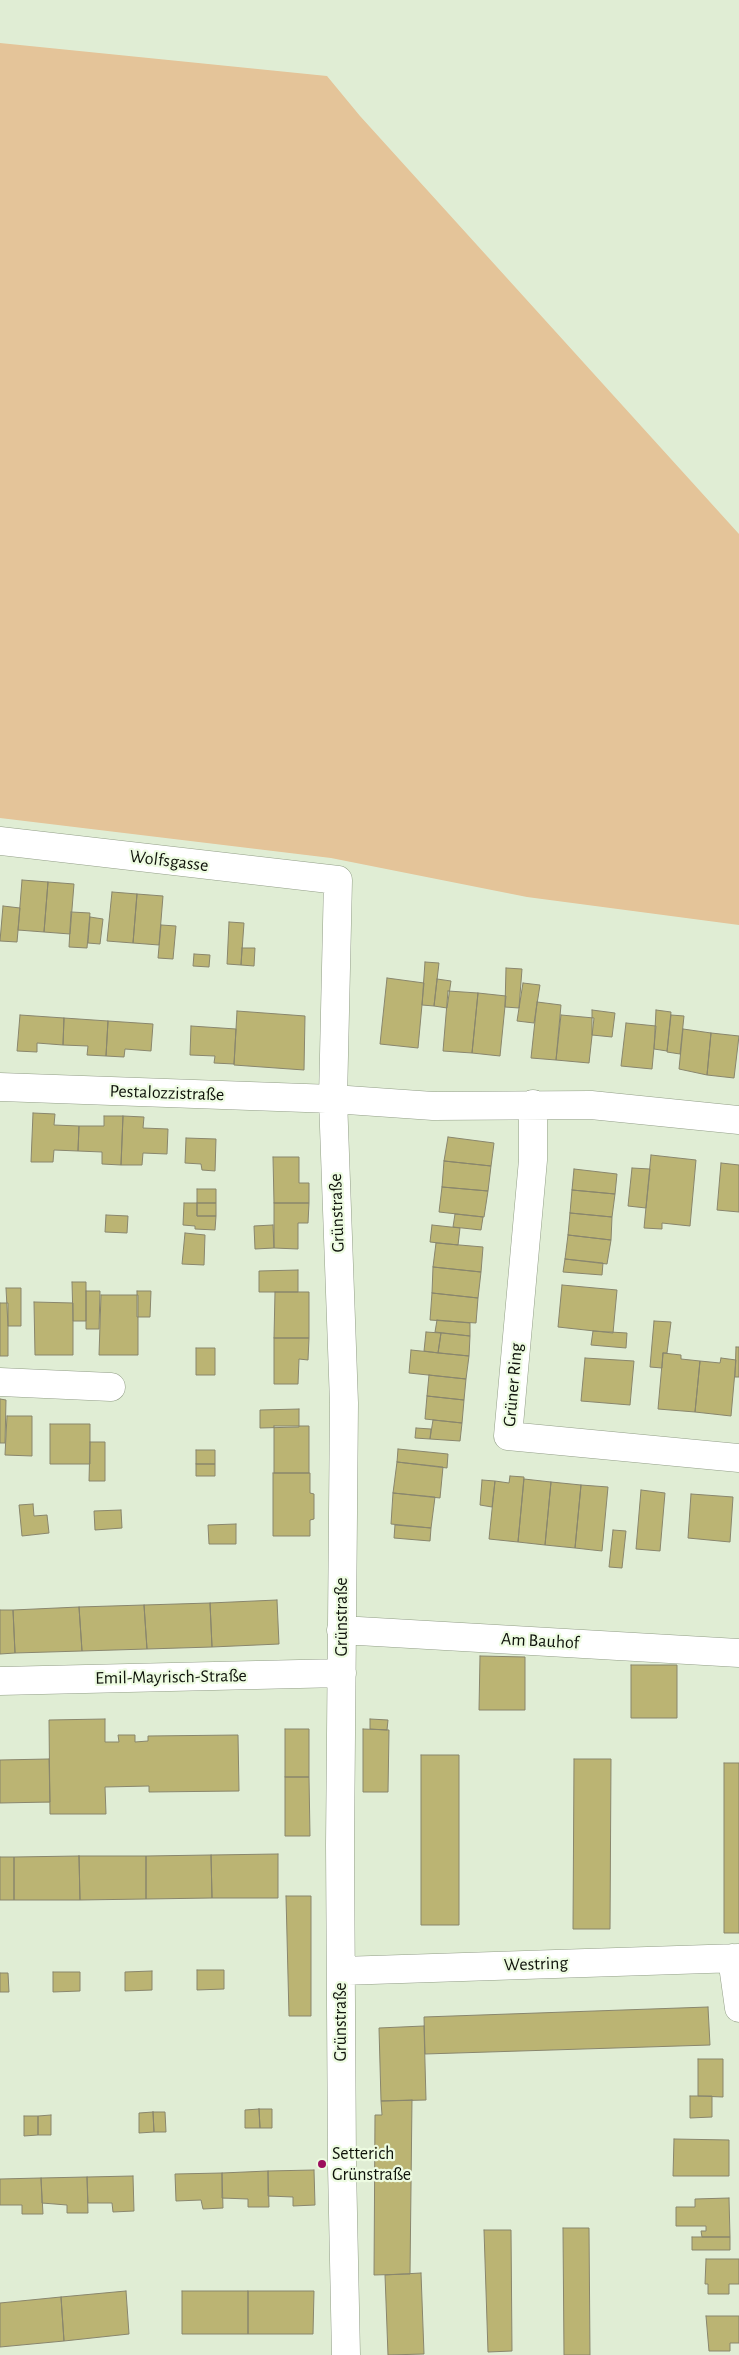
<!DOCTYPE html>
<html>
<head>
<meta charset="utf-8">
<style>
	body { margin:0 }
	canvas { display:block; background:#e0edd4 }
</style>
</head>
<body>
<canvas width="739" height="2355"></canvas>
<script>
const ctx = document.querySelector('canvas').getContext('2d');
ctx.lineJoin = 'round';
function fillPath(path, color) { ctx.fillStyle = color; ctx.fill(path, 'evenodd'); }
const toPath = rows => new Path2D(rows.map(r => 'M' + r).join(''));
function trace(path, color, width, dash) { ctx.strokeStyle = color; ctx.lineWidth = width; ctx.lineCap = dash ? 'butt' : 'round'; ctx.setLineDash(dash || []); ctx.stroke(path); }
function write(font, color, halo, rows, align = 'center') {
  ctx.font = font + ' "Alegreya Sans",sans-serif'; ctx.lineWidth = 4.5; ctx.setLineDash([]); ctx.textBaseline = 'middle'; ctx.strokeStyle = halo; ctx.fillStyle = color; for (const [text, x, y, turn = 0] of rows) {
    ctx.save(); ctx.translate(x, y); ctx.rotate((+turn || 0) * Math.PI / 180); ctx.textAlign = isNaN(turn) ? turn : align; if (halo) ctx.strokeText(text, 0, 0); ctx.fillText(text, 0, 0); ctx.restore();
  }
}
fillPath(toPath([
	[0,43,327,76,360,116,739,534,739,925,527,897,331,858,0,818]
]), '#e4c499');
const building = toPath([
	[22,880,48,882,44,932,18,930,22,880],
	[48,882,74,884,70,934,44,932,48,882],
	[112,892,137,894,133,943,107,941,112,892],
	[137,894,163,896,159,945,133,943,137,894],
	[3,906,20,908,17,942,0,941,3,906],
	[71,912,90,913,87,948,69,947,71,912],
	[90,917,103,919,100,944,88,943,90,917],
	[229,922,244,923,241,965,227,964,229,922],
	[161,925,176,926,173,959,158,958,161,925],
	[242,948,255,948,254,966,241,965,242,948],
	[194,954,210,955,209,967,193,966,194,954],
	[425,962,439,963,434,1006,422,1005,425,962],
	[506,968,522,969,519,1008,505,1007,506,968],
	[387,978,424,983,418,1048,380,1044,387,978],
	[437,979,451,981,447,1008,434,1006,437,979],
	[523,983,540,985,534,1023,517,1021,523,983],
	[448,991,478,993,472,1053,443,1051,448,991],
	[478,993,506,996,500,1056,472,1053,478,993],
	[537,1002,561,1005,556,1060,531,1058,537,1002],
	[592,1010,615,1013,612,1037,592,1035,592,1010],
	[656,1010,671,1012,667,1051,654,1049,656,1010],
	[237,1011,305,1016,304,1070,234,1065,237,1011],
	[20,1015,64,1018,63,1045,37,1043,37,1052,17,1051,20,1015],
	[561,1015,594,1018,589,1063,556,1060,561,1015],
	[671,1015,684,1016,680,1054,667,1052,671,1015],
	[64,1018,108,1021,106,1056,87,1055,88,1046,63,1045,64,1018],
	[108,1021,153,1024,151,1051,125,1049,124,1057,106,1056,108,1021],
	[626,1023,656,1026,652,1069,621,1066,626,1023],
	[191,1026,236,1029,234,1064,214,1063,215,1056,190,1055,191,1026],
	[683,1029,711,1033,707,1075,679,1069,683,1029],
	[711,1033,739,1036,734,1078,707,1075,711,1033],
	[33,1113,55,1114,54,1125,79,1126,78,1151,54,1150,53,1162,31,1162,33,1113],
	[104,1116,123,1116,121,1165,102,1164,102,1152,78,1151,79,1126,104,1126,104,1116],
	[123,1116,144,1117,143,1128,168,1129,167,1154,143,1153,142,1165,121,1165,123,1116],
	[448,1137,494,1143,491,1166,444,1161,448,1137],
	[186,1138,216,1139,215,1171,202,1170,201,1164,185,1163,186,1138],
	[651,1155,696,1160,690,1226,662,1223,662,1229,644,1228,651,1155],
	[273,1157,299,1157,299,1183,309,1183,309,1203,274,1203,273,1157],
	[444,1161,491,1166,488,1191,442,1187,444,1161],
	[721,1163,739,1165,739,1212,717,1210,721,1163],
	[632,1168,650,1169,646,1208,628,1206,632,1168],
	[574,1169,617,1174,615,1194,572,1190,574,1169],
	[442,1187,488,1191,484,1217,439,1212,442,1187],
	[197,1189,216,1189,216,1203,197,1203,197,1189],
	[572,1190,615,1194,612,1217,570,1213,572,1190],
	[184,1203,197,1203,197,1216,216,1216,215,1230,195,1229,195,1226,183,1225,184,1203],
	[197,1203,216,1203,216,1216,197,1216,197,1203],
	[274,1203,309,1203,308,1223,298,1223,298,1249,274,1248,274,1203],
	[570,1213,612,1217,611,1240,568,1235,570,1213],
	[455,1214,483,1217,481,1230,453,1227,455,1214],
	[106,1215,128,1216,127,1233,105,1232,106,1215],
	[273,1225,274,1248,255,1249,254,1226,273,1225],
	[432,1225,460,1228,458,1245,430,1242,432,1225],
	[185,1233,205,1235,204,1265,182,1264,185,1233],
	[568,1235,611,1240,607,1264,565,1259,568,1235],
	[436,1243,483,1247,481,1272,433,1267,436,1243],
	[565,1259,603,1263,602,1275,563,1272,565,1259],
	[433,1267,481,1272,478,1298,432,1293,433,1267],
	[298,1270,298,1292,259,1292,259,1271,298,1270],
	[72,1282,86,1282,86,1321,73,1321,72,1282],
	[562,1285,617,1290,613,1333,558,1327,562,1285],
	[6,1288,21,1288,21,1326,8,1326,6,1288],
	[86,1291,100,1291,99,1329,86,1329,86,1291],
	[137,1291,151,1291,150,1317,137,1317,137,1291],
	[275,1292,309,1292,309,1338,274,1338,275,1292],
	[432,1293,478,1298,476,1323,430,1320,432,1293],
	[101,1295,138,1295,138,1355,99,1355,101,1295],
	[34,1302,73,1303,73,1355,35,1355,34,1302],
	[0,1303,8,1303,8,1356,0,1356,0,1303],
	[437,1320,470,1323,470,1336,435,1332,437,1320],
	[654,1321,671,1322,667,1353,663,1353,662,1368,650,1367,654,1321],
	[593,1331,627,1333,626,1348,591,1345,593,1331],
	[426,1332,441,1333,438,1353,424,1351,426,1332],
	[441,1333,470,1336,469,1356,438,1353,441,1333],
	[274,1338,309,1338,308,1360,299,1359,298,1384,274,1384,274,1338],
	[736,1347,739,1347,739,1377,735,1377,736,1347],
	[196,1348,215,1348,215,1375,196,1375,196,1348],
	[411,1350,469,1356,466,1379,409,1373,411,1350],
	[663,1353,681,1355,681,1359,700,1361,695,1412,658,1409,663,1353],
	[585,1358,634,1361,630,1405,581,1401,585,1358],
	[721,1358,736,1360,731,1416,695,1412,700,1361,720,1363,721,1358],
	[429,1375,466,1379,464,1400,427,1396,429,1375],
	[427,1396,464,1400,462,1423,425,1419,427,1396],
	[0,1399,6,1400,5,1443,0,1443,0,1399],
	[299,1409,299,1427,260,1428,260,1410,299,1409],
	[7,1416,32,1416,32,1456,5,1455,7,1416],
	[433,1420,462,1423,460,1441,430,1439,433,1420],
	[50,1424,90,1424,90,1464,50,1464,50,1424],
	[274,1426,309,1426,309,1473,274,1473,274,1426],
	[416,1428,431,1429,430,1439,415,1438,416,1428],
	[90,1442,105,1442,105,1481,89,1481,90,1442],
	[398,1449,448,1454,447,1468,397,1462,398,1449],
	[196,1450,215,1450,215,1464,196,1464,196,1450],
	[397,1462,443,1467,440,1498,393,1493,397,1462],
	[196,1464,215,1464,215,1476,196,1476,196,1464],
	[273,1473,310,1473,310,1493,314,1494,314,1519,310,1520,310,1536,273,1536,273,1473],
	[510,1476,524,1477,518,1542,489,1539,495,1481,509,1483,510,1476],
	[524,1479,551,1482,545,1545,518,1542,524,1479],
	[482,1480,495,1481,492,1507,480,1505,482,1480],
	[551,1482,581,1485,575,1548,545,1545,551,1482],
	[581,1485,608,1487,602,1551,575,1548,581,1485],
	[641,1490,665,1493,660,1551,636,1549,641,1490],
	[393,1493,435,1497,431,1528,391,1524,393,1493],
	[691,1494,733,1497,730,1542,688,1538,691,1494],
	[33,1504,34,1516,47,1515,49,1533,22,1536,19,1505,33,1504],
	[121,1510,122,1528,95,1530,94,1511,121,1510],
	[236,1524,236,1544,209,1544,208,1525,236,1524],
	[395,1525,431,1528,430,1541,394,1538,395,1525],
	[613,1530,626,1531,622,1568,609,1567,613,1530],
	[277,1600,279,1644,212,1647,210,1603,277,1600],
	[210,1603,212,1647,147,1649,144,1605,210,1603],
	[144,1605,147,1649,82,1651,79,1607,144,1605],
	[79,1607,82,1651,15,1653,13,1610,79,1607],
	[0,1610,13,1610,15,1653,0,1654,0,1610],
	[480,1656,525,1657,525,1710,479,1710,480,1656],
	[631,1665,677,1665,677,1718,631,1718,631,1665],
	[105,1719,105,1742,119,1742,118,1735,135,1735,135,1742,148,1741,148,1736,238,1735,239,1791,149,1792,149,1786,105,1787,106,1814,50,1814,49,1720,105,1719],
	[370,1719,388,1720,387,1730,370,1729,370,1719],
	[285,1729,309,1729,309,1777,285,1777,285,1729],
	[363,1729,389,1730,388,1792,363,1792,363,1729],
	[421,1755,459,1755,459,1925,421,1925,421,1755],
	[49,1759,50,1802,0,1803,0,1760,49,1759],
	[574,1759,611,1759,610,1929,573,1929,574,1759],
	[724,1763,739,1763,739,1933,724,1933,724,1763],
	[285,1777,309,1777,310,1836,285,1836,285,1777],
	[278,1854,278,1898,212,1898,211,1855,278,1854],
	[211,1855,212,1898,146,1899,146,1856,211,1855],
	[79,1856,146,1856,146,1899,80,1900,79,1856],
	[79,1856,80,1900,14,1900,14,1857,79,1856],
	[0,1857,14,1857,14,1900,0,1900,0,1857],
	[286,1896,311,1896,311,2016,289,2016,286,1896],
	[197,1970,224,1970,224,1989,197,1990,197,1970],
	[152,1971,152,1990,125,1991,125,1972,152,1971],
	[53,1972,80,1972,80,1991,53,1992,53,1972],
	[0,1973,8,1973,9,1992,0,1992,0,1973],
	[708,2007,710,2045,425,2054,424,2017,708,2007],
	[424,2026,426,2100,381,2101,379,2028,424,2026],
	[698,2059,723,2059,723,2097,698,2096,698,2059],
	[690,2096,712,2096,712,2117,690,2118,690,2096],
	[412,2100,410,2274,374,2275,375,2115,382,2115,381,2101,412,2100],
	[259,2109,272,2109,272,2128,260,2128,259,2109],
	[259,2109,260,2128,245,2128,245,2110,259,2109],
	[153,2112,165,2112,166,2132,154,2132,153,2112],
	[153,2112,154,2132,139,2133,139,2113,153,2112],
	[51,2115,51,2135,38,2135,38,2116,51,2115],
	[24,2116,38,2116,38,2135,24,2136,24,2116],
	[674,2139,729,2140,729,2176,673,2176,674,2139],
	[314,2170,315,2205,293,2206,293,2197,268,2196,268,2171,314,2170],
	[268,2171,269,2207,248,2207,248,2199,222,2198,222,2173,268,2171],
	[222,2173,223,2208,203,2209,201,2200,176,2201,175,2174,222,2173],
	[133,2176,134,2211,113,2212,112,2203,88,2203,87,2177,133,2176],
	[87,2177,88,2213,67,2213,67,2205,42,2203,41,2178,87,2177],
	[41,2178,43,2214,22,2214,22,2205,0,2205,0,2179,41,2178],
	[729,2198,730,2237,702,2237,701,2231,706,2231,706,2226,676,2226,676,2207,695,2207,695,2199,729,2198],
	[563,2228,589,2228,590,2355,564,2355,563,2228],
	[484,2230,511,2230,512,2351,488,2352,484,2230],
	[692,2237,730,2237,730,2250,692,2250,692,2237],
	[706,2259,739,2259,739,2284,729,2284,729,2294,708,2294,708,2284,705,2284,706,2259],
	[421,2273,424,2354,388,2355,385,2275,421,2273],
	[126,2291,129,2334,64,2341,61,2297,126,2291],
	[182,2291,248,2291,248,2334,182,2334,182,2291],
	[248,2291,314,2291,313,2334,248,2334,248,2291],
	[61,2297,64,2341,0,2347,0,2303,61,2297],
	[706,2316,739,2316,739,2343,730,2343,730,2351,709,2351,706,2316]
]);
fillPath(building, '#bbb473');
trace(building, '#89866d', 1);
const street = toPath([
	[0,841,338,880,333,1099,344,1403,340,1845,342,2166,346,2355],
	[0,1087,333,1099,433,1106,591,1105,739,1120],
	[533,1104,533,1160,508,1436,739,1458],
	[0,1382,111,1387],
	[341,1630,739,1653],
	[0,1681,342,1673],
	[732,1958,739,2008],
	[341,1971,739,1958]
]);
trace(street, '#929e87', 29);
trace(street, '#fff', 28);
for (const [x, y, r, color] of [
	[322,2164,5,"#9c0e5d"]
]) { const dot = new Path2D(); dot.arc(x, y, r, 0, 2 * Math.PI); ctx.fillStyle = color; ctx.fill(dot); trace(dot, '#edfbe1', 2); }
write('18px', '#0f130b', '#edfbe1', [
	["Wolfsgasse",169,861,7],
	["Pestalozzistraße",167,1093,2],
	["Grünstraße",337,1213,-92],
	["Grüner Ring",513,1385,-85],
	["Grünstraße",342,1617,-90],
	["Am Bauhof",540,1641,3],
	["Emil-Mayrisch-Straße",171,1677,-1],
	["Westring",536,1964,-2],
	["Grünstraße",341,2022,-90]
]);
write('18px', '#0f130b', '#edfbe1', [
	["Setterich",332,2154],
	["Grünstraße",332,2175]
], 'left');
</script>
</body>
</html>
